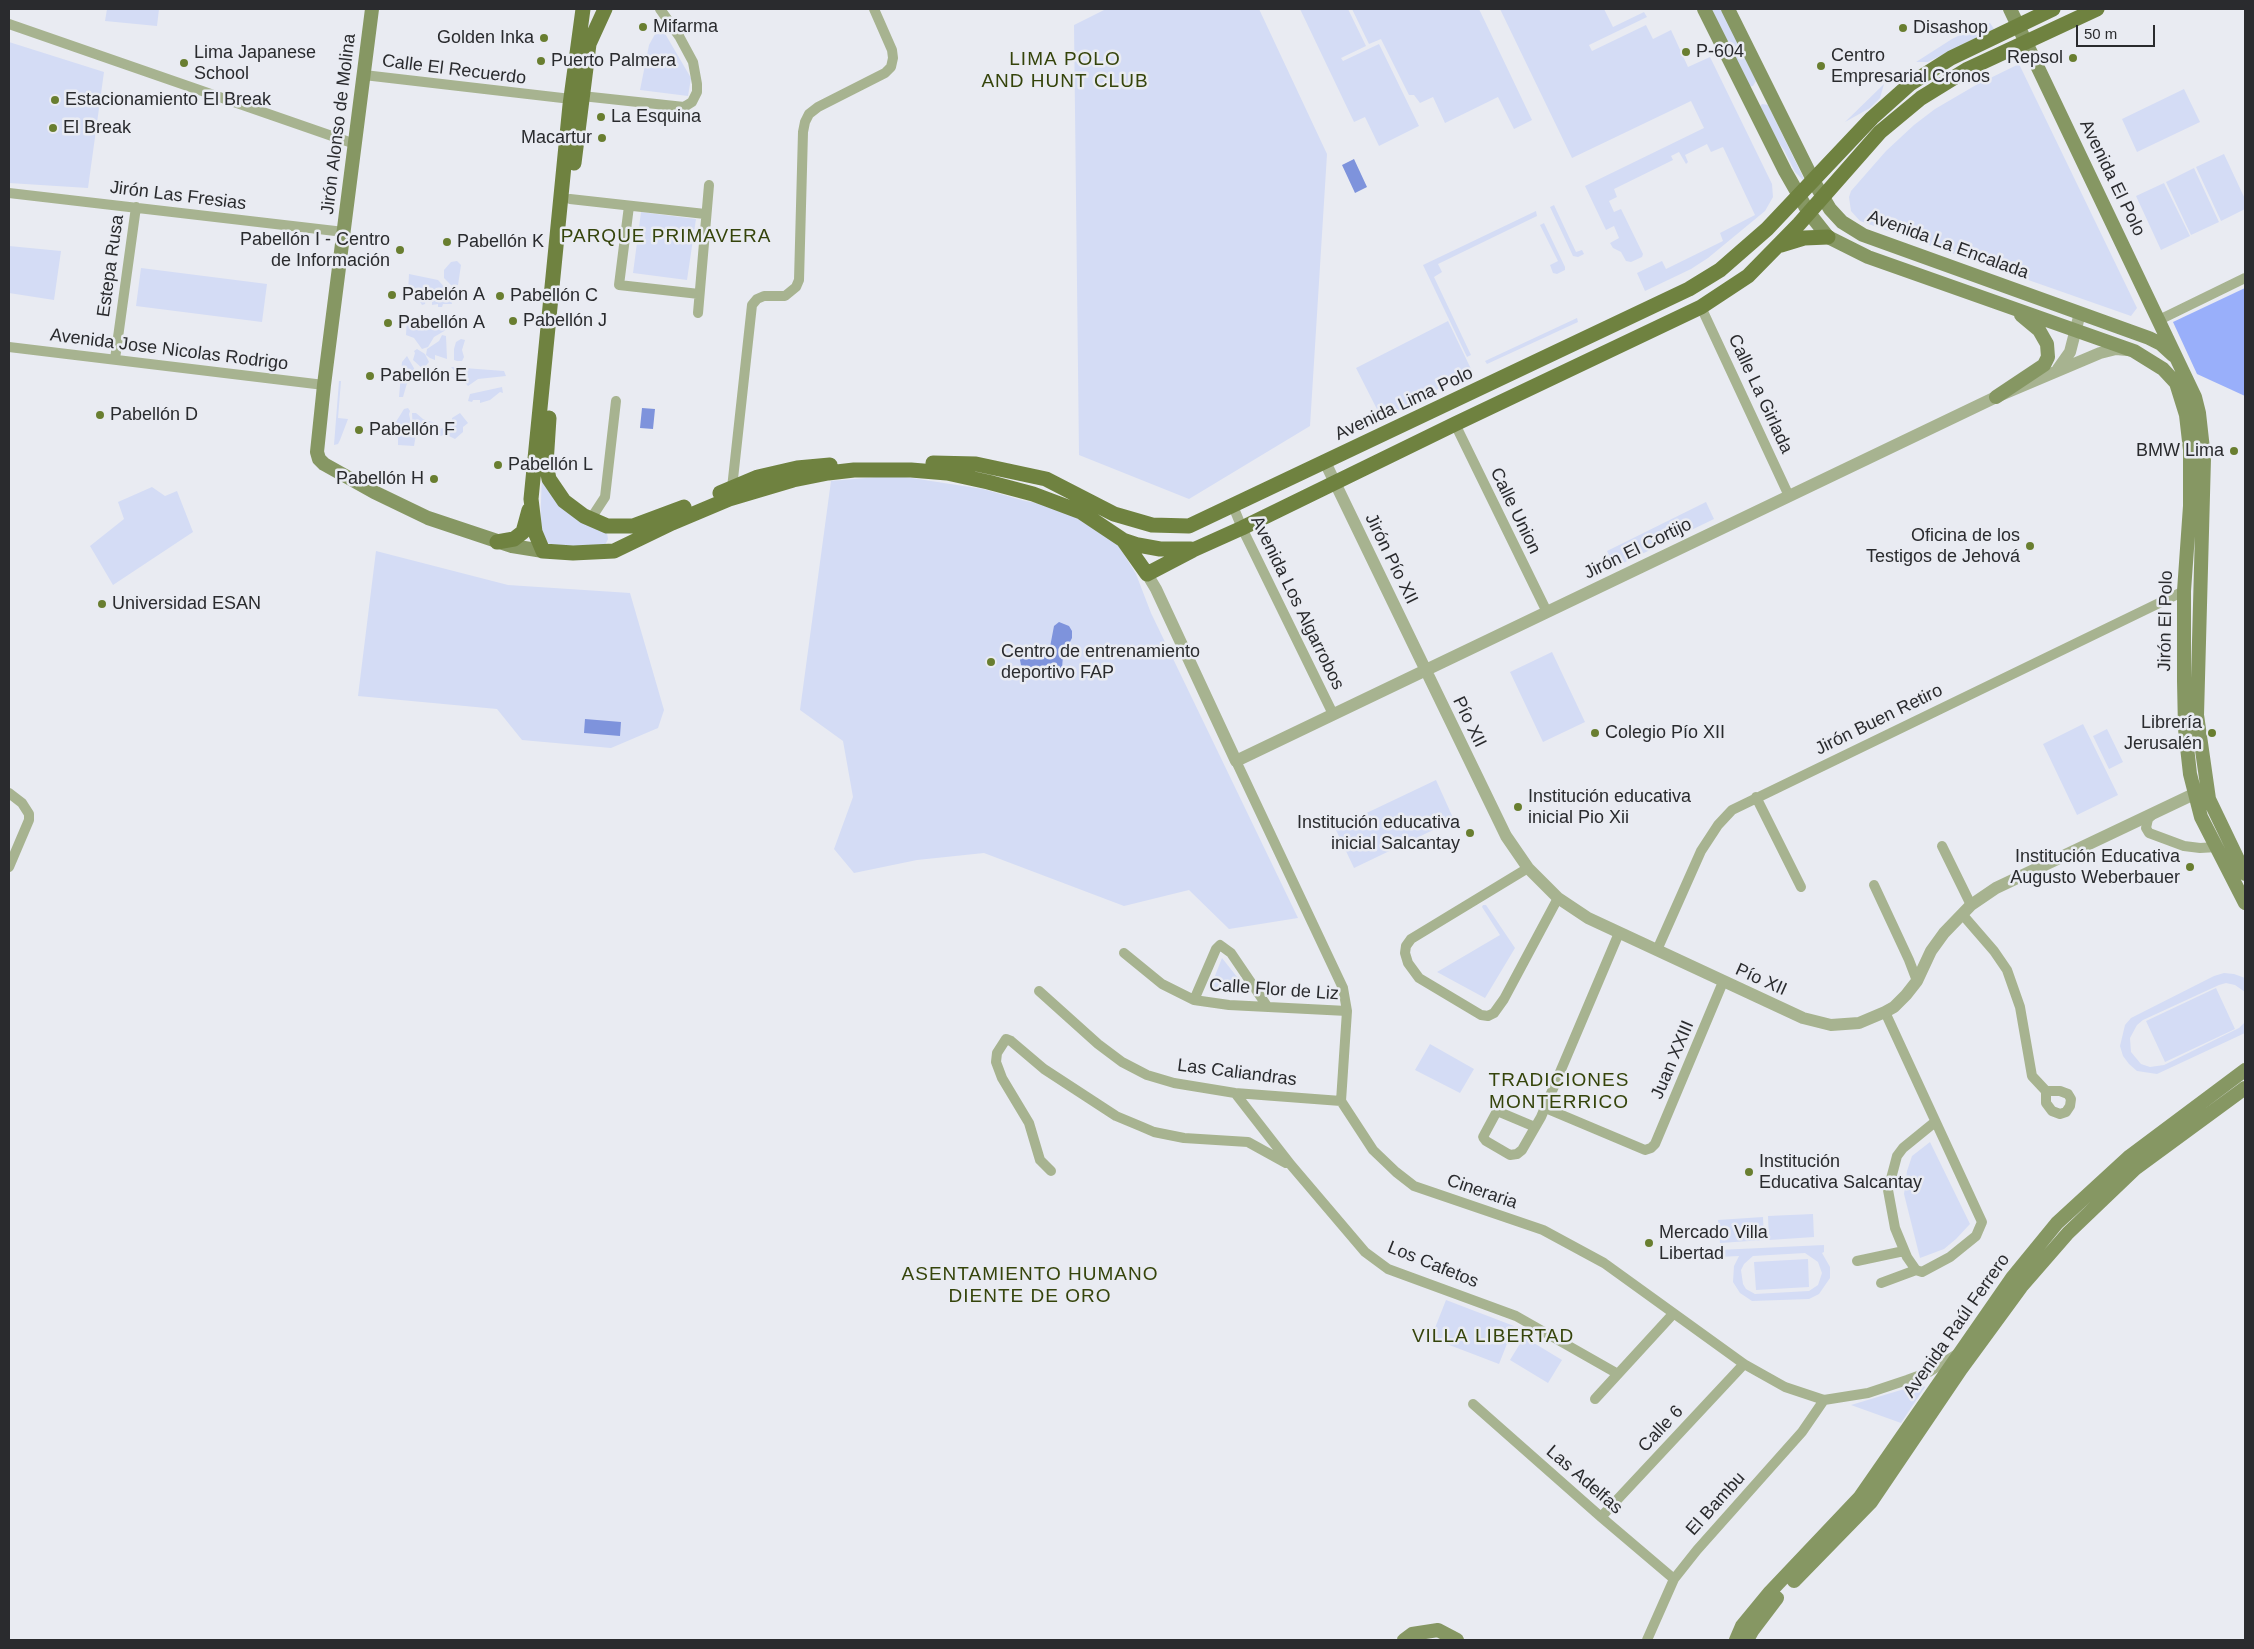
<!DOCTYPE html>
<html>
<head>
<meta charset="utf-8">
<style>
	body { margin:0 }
	#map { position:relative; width:2254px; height:1649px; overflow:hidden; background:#e9ebf2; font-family:Helvetica,sans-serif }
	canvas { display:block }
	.frame { position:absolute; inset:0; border:10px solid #2a2b2e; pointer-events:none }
	.scale { position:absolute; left:2076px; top:25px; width:79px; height:22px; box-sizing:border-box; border:2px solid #2a2b2e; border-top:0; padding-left:6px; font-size:15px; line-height:18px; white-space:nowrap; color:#2a2b2e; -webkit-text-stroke:4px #e9ebf2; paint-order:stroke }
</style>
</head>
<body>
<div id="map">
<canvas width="2254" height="1649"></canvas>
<div class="frame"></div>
<div class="scale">50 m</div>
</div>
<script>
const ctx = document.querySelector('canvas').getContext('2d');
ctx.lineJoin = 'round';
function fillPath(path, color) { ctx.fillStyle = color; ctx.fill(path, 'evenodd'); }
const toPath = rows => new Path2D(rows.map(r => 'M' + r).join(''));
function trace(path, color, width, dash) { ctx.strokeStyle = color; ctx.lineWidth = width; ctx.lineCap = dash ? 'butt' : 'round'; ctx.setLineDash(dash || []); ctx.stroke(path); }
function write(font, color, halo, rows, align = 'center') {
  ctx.font = font + ' Helvetica,sans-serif'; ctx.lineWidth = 5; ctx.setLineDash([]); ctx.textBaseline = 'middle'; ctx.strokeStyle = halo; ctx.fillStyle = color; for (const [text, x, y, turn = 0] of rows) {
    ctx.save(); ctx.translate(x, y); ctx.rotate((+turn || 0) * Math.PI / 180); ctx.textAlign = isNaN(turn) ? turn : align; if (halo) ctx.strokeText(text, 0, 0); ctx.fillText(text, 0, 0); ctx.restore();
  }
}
fillPath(toPath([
	[107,9,159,9,157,26,105,21],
	[1106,9,1259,9,1327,154,1310,426,1189,499,1079,455,1074,25],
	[1300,9,1348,9,1366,46,1341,58,1343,61,1379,44,1419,126,1379,146,1365,117,1354,122],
	[1352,9,1479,9,1532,120,1514,129,1498,97,1445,123,1433,97,1420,103,1414,95,1409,95,1381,39,1369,44],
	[1500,9,1604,9,1613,27,1644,12,1647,17,1589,45,1592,51,1646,25,1653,39,1671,30,1688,67,1710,57,1772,184,1773,197,1765,211,1708,258,1691,269,1645,291,1637,273,1662,261,1666,269,1723,241,1720,233,1755,215,1723,147,1711,152,1707,144,1685,155,1688,162,1686,164,1679,152,1671,156,1673,160,1614,189,1617,197,1609,201,1614,212,1621,209,1643,254,1642,257,1631,262,1626,261,1621,252,1613,248,1610,243,1619,238,1614,226,1606,230,1585,186,1704,128,1691,101,1572,158],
	[1710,9,1722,9,1756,81,1753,86,1748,87],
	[1990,23,1994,29,1928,62,1916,62,1952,39,1978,26],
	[660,25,691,78,688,96,640,90,649,45],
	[9,42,104,72,88,188,9,183],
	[2019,64,2137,308,2131,316,1860,221,1851,211,1849,197,1851,191,1886,151,1914,125,1935,109,1976,85],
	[1884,84,1880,98,1870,108,1845,122],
	[2184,89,2200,122,2137,152,2122,119],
	[1762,104,1768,105,1804,179,1803,180,1795,172,1784,150,1766,125,1759,107],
	[2224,154,2245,199,2245,209,2221,221,2196,167],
	[2194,168,2219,222,2191,235,2166,182],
	[2164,183,2190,236,2161,250,2136,196],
	[1554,205,1576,252,1582,250,1584,254,1578,257,1573,256,1550,207],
	[1536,211,1537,216,1438,264,1442,272,1434,277,1471,355,1467,357,1423,265],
	[641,212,696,219,687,280,633,273],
	[1544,223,1565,267,1565,270,1557,274,1553,273,1550,265,1558,261,1540,225],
	[9,246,61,251,54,300,9,293],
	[457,261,461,265,458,285,452,286,444,278,444,270,451,262],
	[141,268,267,284,262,322,136,306],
	[409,274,438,280,450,293,452,304,443,304,442,307,438,307,438,304,432,305,432,302,426,300,425,304,422,305,419,300,413,299,408,292],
	[416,316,446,320,446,330,434,337,428,347,422,349,414,338,406,335,407,318,415,319],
	[1577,318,1578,322,1487,364,1485,361],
	[1448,321,1472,371,1382,419,1356,368],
	[442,335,446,336,447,359,435,355,435,360,430,358,426,355,427,349,439,341],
	[461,339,465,340,462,350,464,357,462,361,457,361,454,360,454,349,456,342],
	[417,349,425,354,429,362,423,369,413,360,415,353,414,351],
	[407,356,415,370,407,383,403,397,399,397,402,362],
	[451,367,504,371,506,376,478,379,468,386],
	[339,381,341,381,338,418,348,419,340,440,338,444,334,445],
	[502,387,503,393,500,392,490,400,480,403,480,400,473,400,472,402,468,401,470,394],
	[408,408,410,411,409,414,413,433,412,413,416,413,423,419,435,423,437,429,447,428,452,422,452,418,460,413,468,423,463,427,463,432,455,439,445,434,441,436,416,434,414,446,398,445,398,438,389,433,404,409],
	[542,471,607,533,608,539,605,545,602,547,553,545,545,542,540,534],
	[877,477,905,477,983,489,1025,501,1057,506,1117,543,1136,574,1151,613,1298,918,1229,929,1189,890,1124,906,984,853,917,860,854,873,834,849,853,797,843,741,800,710,831,481],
	[152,487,165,496,177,491,193,532,113,585,90,546,124,519,118,502],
	[1706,502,1714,519,1615,567,1607,551],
	[376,551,508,585,630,593,664,710,658,728,611,748,522,740,497,709,358,696],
	[1552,652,1585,722,1543,742,1510,672],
	[2083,724,2118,795,2077,815,2043,744],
	[2107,729,2123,762,2109,769,2093,736],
	[1436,780,1454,820,1354,868,1335,828],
	[1483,905,1486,905,1515,948,1485,998,1437,972,1500,935,1482,907],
	[1222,958,1249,992,1209,991],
	[2224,973,2234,974,2245,978,2245,992,2235,985,2226,983,2219,985,2143,1020,2137,1025,2130,1038,2131,1052,2141,1064,2150,1067,2164,1065,2239,1028,2245,1022,2245,1033,2157,1074,2137,1071,2129,1064,2123,1056,2120,1046,2125,1025,2131,1018,2214,976],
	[2216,988,2235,1029,2165,1062,2146,1021],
	[1430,1044,1474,1069,1460,1093,1415,1070],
	[1930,1142,1970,1224,1956,1239,1944,1249,1920,1258,1904,1194,1907,1171,1912,1156],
	[1813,1214,1814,1237,1769,1240,1768,1216],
	[1763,1217,1764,1240,1720,1243,1718,1220],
	[1824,1245,1824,1252,1822,1253,1830,1267,1830,1278,1819,1294,1809,1299,1752,1301,1740,1293,1733,1282,1734,1266,1739,1256,1718,1257,1718,1250],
	[1805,1253,1818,1262,1822,1273,1818,1285,1809,1291,1755,1294,1746,1289,1743,1284,1741,1270,1744,1264,1753,1256],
	[1808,1259,1809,1287,1756,1290,1754,1262],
	[1446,1300,1514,1326,1499,1364,1431,1338],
	[1524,1337,1562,1360,1548,1383,1510,1360],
	[1921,1384,1925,1387,1901,1423,1851,1405]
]), '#d4dcf5');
fillPath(toPath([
	[2245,288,2245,396,2197,374,2173,322]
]), '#99affa');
fillPath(toPath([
	[1354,159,1367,187,1355,193,1342,165],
	[642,408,655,409,653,429,640,428],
	[1059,622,1069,626,1072,631,1072,638,1063,655,1062,669,1051,677,1042,679,1032,676,1021,665,1019,655,1022,649,1026,646,1031,647,1040,654,1045,652,1050,647,1054,626],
	[585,719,621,722,620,736,584,733]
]), '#7e93dc');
trace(toPath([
	[9,24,355,144],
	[364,75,571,99],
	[582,96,684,107,692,102,697,92,697,84,693,62,679,36,660,9],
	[9,193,344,232],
	[570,199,705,214],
	[629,206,619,285,699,294],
	[1701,307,1789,496],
	[698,313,709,185],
	[2159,320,2245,278],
	[9,347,324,385],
	[115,359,136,207],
	[1455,424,1547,612],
	[732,488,752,305,757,299,764,296,785,296,796,287,799,280,803,132,805,122,809,114,818,107,885,73,891,67,893,58,892,50,874,9],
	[1233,506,1242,528,1333,714],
	[590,520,605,497,616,401],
	[1236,761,1343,988,1347,1011,1341,1101,1373,1150,1396,1172,1414,1186,1543,1230,1604,1263,1744,1364,1785,1387,1824,1400,1868,1393,1907,1380,1929,1372,1957,1354],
	[9,793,22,803,29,814,29,820,9,867],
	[1756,797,1801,887],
	[2154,813,2148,819,2146,828,2149,833,2184,846,2200,848,2217,847],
	[1942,846,1971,905],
	[1528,868,1411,939,1406,946,1405,953,1408,963,1419,978,1481,1015,1488,1016,1494,1013,1504,999,1558,898],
	[1874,885,1909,960,1917,981],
	[1962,914,1994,951,2007,970,2020,1007,2032,1076,2046,1091,2060,1091,2068,1094,2071,1099,2070,1106,2066,1112,2060,1114,2052,1111,2046,1103,2046,1091],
	[1657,950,1701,851,1718,825,1732,810,2184,591],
	[1124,953,1162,984,1194,1000,1229,1005,1347,1011],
	[1039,991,1098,1044,1122,1062,1147,1075,1174,1083,1235,1093,1341,1101],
	[1194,1000,1216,949,1220,945,1231,953,1267,1006],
	[1235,1093,1291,1165,1365,1252,1388,1269,1516,1316,1618,1374],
	[1546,1105,1550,1110,1645,1150,1651,1148,1655,1144,1723,982],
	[1535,1127,1497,1111,1483,1137,1486,1141,1510,1155,1517,1154,1522,1150,1541,1117,1619,933],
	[1051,1171,1040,1160,1029,1123,1002,1078,996,1062,997,1053,1006,1039,1011,1041,1044,1069,1116,1116,1140,1126,1154,1132,1184,1138,1248,1142,1286,1163],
	[1857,1261,1904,1251],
	[1916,1270,1907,1257,1895,1228,1888,1190,1897,1156,1903,1148,1935,1122],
	[1881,1283,1916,1270,1922,1272,1950,1257,1976,1236,1982,1222,1885,1012],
	[1595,1399,1673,1314],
	[1473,1404,1601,1517,1674,1579],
	[1601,1517,1744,1364],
	[1647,1640,1674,1579,1697,1550,1802,1432,1824,1400]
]), '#a7b390', 10);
trace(toPath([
	[2058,369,2070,352,2080,313],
	[1325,462,1506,836,1528,868,1558,898,1588,918,1803,1018,1831,1025,1859,1023,1885,1012,1894,1007,1906,995,1917,981,1931,951,1944,933,1971,905,1996,888,2194,794],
	[1147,574,1156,589,1236,761,1996,397,2100,353,2116,349,2127,350]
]), '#a7b390', 12);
trace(toPath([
	[372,9,324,385,317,452,319,459,324,464,374,492,428,518,512,546,543,551],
	[1704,9,1785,171,1809,213,1828,237,1868,257,2134,351,2163,369,2176,383,2186,415,2190,450,2190,506,2184,591,2184,681,2185,729,2190,774,2201,817,2245,903],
	[1728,9,1814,182,1830,209,1842,222,1863,235,2149,338,2161,344,2173,355],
	[2010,9,2195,397,2199,413,2204,458,2197,715,2209,799,2245,874],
	[1996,397,2044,365,2048,357,2047,344,2039,330,2021,315],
	[1794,1581,1871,1502,1961,1369,2021,1287,2068,1233,2136,1168,2245,1088],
	[1404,1640,1412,1634,1438,1630,1457,1640],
	[1736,1640,1742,1626,1770,1592,1860,1497,2012,1278,2057,1223,2130,1156,2245,1070],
	[1747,1640,1752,1631,1777,1598]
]), '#869763', 14);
trace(toPath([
	[583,9,570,105,531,499,535,532,543,551,573,553,614,551,672,523,729,499,793,480,828,473,854,470,911,470,947,473,988,482,1033,494,1081,512,1123,540,1147,574,1193,550,1242,528,1455,424,1701,307,1748,276,1799,224,1880,132,1921,98,1968,69,2097,9],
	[574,163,589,44,605,9],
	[1781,245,1804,238,1828,237],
	[549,418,546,464,549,479,564,501,584,516,607,526,633,526,684,507],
	[933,463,976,464,1046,479,1114,514,1152,525,1189,526,1689,289,1720,270,1767,229,1872,118,1910,84,1951,58,2053,9],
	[720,493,758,477,797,468,830,465],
	[1123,540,1138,545,1160,549,1191,549],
	[497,542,514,539,523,532,529,510]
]), '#6f8240', 15);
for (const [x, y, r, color] of [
	[643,27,5,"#697e30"],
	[1903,28,5,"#697e30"],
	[544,38,5,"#697e30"],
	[1686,52,5,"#697e30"],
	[2073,58,5,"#697e30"],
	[541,61,5,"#697e30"],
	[184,63,5,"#697e30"],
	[1821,66,5,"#697e30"],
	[55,100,5,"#697e30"],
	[601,117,5,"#697e30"],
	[53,128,5,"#697e30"],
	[602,138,5,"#697e30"],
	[447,242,5,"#697e30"],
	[400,250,5,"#697e30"],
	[392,295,5,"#697e30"],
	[500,296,5,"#697e30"],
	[513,321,5,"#697e30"],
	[388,323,5,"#697e30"],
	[370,376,5,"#697e30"],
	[100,415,5,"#697e30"],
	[359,430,5,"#697e30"],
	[2234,451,5,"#697e30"],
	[498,465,5,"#697e30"],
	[434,479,5,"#697e30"],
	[2030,546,5,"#697e30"],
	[102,604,5,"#697e30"],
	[991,662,5,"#697e30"],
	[1595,733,5,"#697e30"],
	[2212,733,5,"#697e30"],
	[1518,807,5,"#697e30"],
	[1470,833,5,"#697e30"],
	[2190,867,5,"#697e30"],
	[1749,1172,5,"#697e30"],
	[1649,1243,5,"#697e30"]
]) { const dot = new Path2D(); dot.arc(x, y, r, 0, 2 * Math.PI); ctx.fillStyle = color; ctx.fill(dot); trace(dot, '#e9ebf2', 2); }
write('18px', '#2a2b2e', '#e9ebf2', [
	["Mifarma",653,27],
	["Disashop",1913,28],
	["Golden Inka",534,38,"right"],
	["P-604",1696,52],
	["Lima Japanese",194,53],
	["School",194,74],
	["Centro",1831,56],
	["Empresarial Cronos",1831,77],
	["Repsol",2063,58,"right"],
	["Puerto Palmera",551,61],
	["Estacionamiento El Break",65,100],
	["La Esquina",611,117],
	["El Break",63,128],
	["Macartur",592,138,"right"],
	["Pabellón I - Centro",390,240,"right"],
	["de Información",390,261,"right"],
	["Pabellón K",457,242],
	["Pabelón A",402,295],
	["Pabellón C",510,296],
	["Pabellón J",523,321],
	["Pabellón A",398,323],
	["Pabellón E",380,376],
	["Pabellón D",110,415],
	["Pabellón F",369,430],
	["BMW Lima",2224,451,"right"],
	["Pabellón L",508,465],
	["Pabellón H",424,479,"right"],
	["Oficina de los",2020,536,"right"],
	["Testigos de Jehová",2020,557,"right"],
	["Universidad ESAN",112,604],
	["Centro de entrenamiento",1001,652],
	["deportivo FAP",1001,673],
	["Librería",2202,723,"right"],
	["Jerusalén",2202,744,"right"],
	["Colegio Pío XII",1605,733],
	["Institución educativa",1528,797],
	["inicial Pio Xii",1528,818],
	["Institución educativa",1460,823,"right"],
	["inicial Salcantay",1460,844,"right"],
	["Institución Educativa",2180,857,"right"],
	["Augusto Weberbauer",2180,878,"right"],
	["Institución",1759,1162],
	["Educativa Salcantay",1759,1183],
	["Mercado Villa",1659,1233],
	["Libertad",1659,1254]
], 'left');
write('18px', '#2a2b2e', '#e9ebf2', [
	["Calle El Recuerdo",454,70,7],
	["Jirón Alonso de Molina",339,124,-83],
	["Avenida El Polo",2112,178,64],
	["Jirón Las Fresias",178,196,7],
	["Avenida La Encalada",1948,245,20],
	["Estepa Rusa",111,266,-82],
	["Avenida Jose Nicolas Rodrigo",169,350,7],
	["Calle La Girlada",1760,394,65],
	["Avenida Lima Polo",1404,404,-25],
	["Calle Union",1515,511,64],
	["Jirón El Cortijo",1638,549,-26],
	["Jirón Pío XII",1391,559,64],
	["Avenida Los Algarrobos",1297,603,64],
	["Jirón El Polo",2166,621,-89],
	["Jirón Buen Retiro",1879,720,-26],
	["Pío XII",1469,722,64],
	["Pío XII",1761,980,24],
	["Calle Flor de Liz",1274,990,4],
	["Juan XXIII",1673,1060,-67],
	["Las Caliandras",1237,1073,7],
	["Cineraria",1482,1192,19],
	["Los Cafetos",1433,1265,22],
	["Avenida Raúl Ferrero",1957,1326,-55],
	["Calle 6",1661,1429,-47],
	["Las Adelfas",1584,1480,41],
	["El Bambu",1716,1504,-48]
]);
ctx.letterSpacing = '1px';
write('19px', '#35440b', '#e9ebf2', [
	["LIMA POLO",1065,60],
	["AND HUNT CLUB",1065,82],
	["PARQUE PRIMAVERA",666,237],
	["TRADICIONES",1559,1081],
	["MONTERRICO",1559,1103],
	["ASENTAMIENTO HUMANO",1030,1275],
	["DIENTE DE ORO",1030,1297],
	["VILLA LIBERTAD",1493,1337]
]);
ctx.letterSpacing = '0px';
</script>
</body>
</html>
